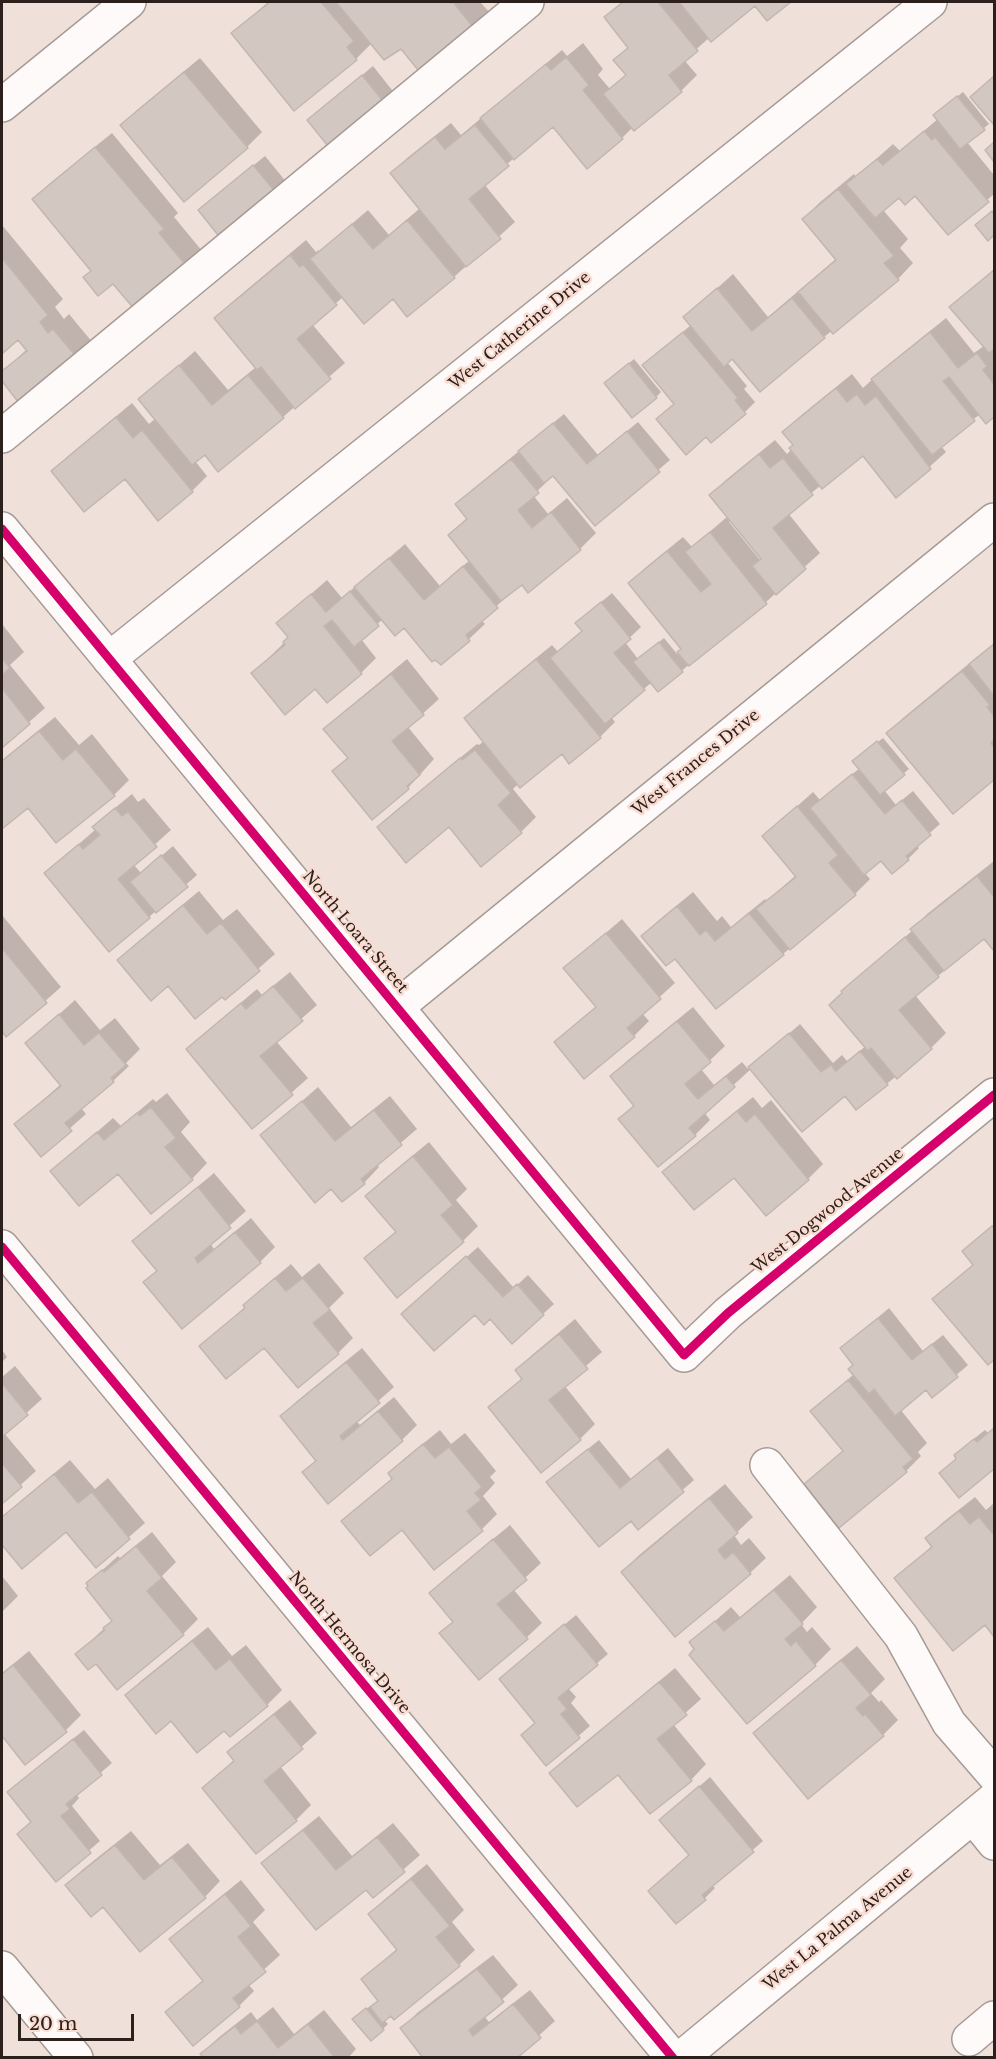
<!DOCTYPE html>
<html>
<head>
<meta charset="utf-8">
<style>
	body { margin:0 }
	#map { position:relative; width:996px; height:2059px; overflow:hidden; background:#f0e0da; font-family:"Libre Baskerville",serif }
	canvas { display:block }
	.frame { position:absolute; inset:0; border:3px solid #2b201c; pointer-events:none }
	.scale { position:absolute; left:18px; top:2014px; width:116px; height:27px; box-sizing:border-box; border:3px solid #2b201c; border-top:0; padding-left:8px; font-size:18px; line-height:21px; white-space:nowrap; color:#2b201c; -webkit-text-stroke:4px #f9dcd1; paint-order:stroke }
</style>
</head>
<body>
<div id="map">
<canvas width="996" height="2059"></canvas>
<div class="frame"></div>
<div class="scale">20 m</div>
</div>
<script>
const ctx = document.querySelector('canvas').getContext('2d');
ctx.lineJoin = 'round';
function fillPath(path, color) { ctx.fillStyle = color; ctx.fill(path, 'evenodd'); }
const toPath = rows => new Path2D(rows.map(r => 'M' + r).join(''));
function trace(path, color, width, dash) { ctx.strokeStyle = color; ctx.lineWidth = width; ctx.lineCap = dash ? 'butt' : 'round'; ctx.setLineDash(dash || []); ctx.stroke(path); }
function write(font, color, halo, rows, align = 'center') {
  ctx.font = font + ' "Libre Baskerville",serif'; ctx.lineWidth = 5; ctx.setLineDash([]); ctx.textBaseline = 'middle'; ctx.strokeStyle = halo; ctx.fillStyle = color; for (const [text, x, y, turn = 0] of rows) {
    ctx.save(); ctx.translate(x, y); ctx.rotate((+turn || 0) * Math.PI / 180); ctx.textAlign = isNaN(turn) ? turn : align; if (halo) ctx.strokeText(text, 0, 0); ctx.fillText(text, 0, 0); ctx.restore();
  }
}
fillPath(toPath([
	[268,2,480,2,492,15,476,31,401,47,372,43,356,59,233,33],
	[622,2,788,2,767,19,755,4,709,38,684,60,697,75,681,91,634,129,633,127,622,138,554,125,521,152,484,184,515,222,454,277,393,297,343,297,312,324,345,363,283,417,205,453,195,461,207,476,192,491,125,477,53,471,68,456,132,403,149,424,156,418,140,399,195,351,228,390,256,367,216,318,231,303,306,240,316,252,319,250,320,251,368,210,389,235,420,208,392,174,407,158,451,123,461,135,562,50,567,56,583,43,603,69,598,75,610,89,627,74,615,60,629,46,606,17],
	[200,58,262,132,247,147,122,125,137,110],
	[373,66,396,95,333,149,309,120],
	[994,76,994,123,972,97],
	[963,92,989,124,967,142,994,175,994,194,949,233,915,194,900,196,883,210,908,239,900,248,913,263,898,279,824,337,732,357,727,362,747,386,744,389,755,402,745,412,675,403,644,365,691,325,685,317,733,274,768,317,837,258,804,219,819,203,854,174,856,177,893,144,900,151,938,119,940,110],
	[112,133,178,213,174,217,203,252,188,268,92,270,34,199,49,184],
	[265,156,288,184,277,194,211,200],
	[2,225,63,299,55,307,64,319,69,314,93,343,23,405,2,379,2,373,27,349,18,338,2,352],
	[994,269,994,415,986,421,980,414,941,446,946,452,897,496,863,454,821,485,788,513,820,553,766,602,658,690,652,682,611,717,615,722,600,737,562,752,519,783,513,789,536,817,521,832,449,825,379,827,394,812,477,744,479,745,484,741,466,718,481,703,552,645,558,652,584,630,588,613,612,593,641,627,625,642,638,659,664,638,677,654,683,649,630,583,645,568,683,537,692,547,728,516,711,496,726,480,775,440,787,454,792,449,794,445,784,432,799,417,852,374,863,388,889,364,946,318,974,353,984,346,951,307],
	[731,520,762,558,760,560,729,522],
	[634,359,661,392,656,397,611,378],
	[564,414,598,455,638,422,670,460,595,524,554,475,533,495,548,514,567,498,596,533,580,549,528,591,522,583,481,620,485,624,469,639,441,663,404,626,383,619,361,639,376,658,361,673,315,687,253,673,290,637,278,623,327,580,342,598,405,544,440,586,470,560,450,535,468,517,457,504,473,489],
	[2,624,24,652,10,665,45,708,2,746],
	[994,643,994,778,953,812,888,734,903,718],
	[407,659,439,699,408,727,434,759,408,788,372,818,334,771,348,757,325,729,341,714],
	[55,717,79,745,92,734,129,780,114,795,28,806,2,827,2,760],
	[883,738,909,769,884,790,896,805,913,791,940,824,916,845,919,848,908,859,892,872,881,859,864,872,870,879,855,894,783,954,676,957,643,936,659,920,693,892,717,921,722,916,731,927,765,899,767,901,796,875,764,836,813,792,820,800,860,768,859,757],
	[132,794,138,802,144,798,171,830,133,864,141,873,173,846,197,875,149,917,46,873,96,829,95,827,110,812],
	[994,861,994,949,985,937,915,995,946,1033,931,1048,857,1108,845,1094,751,1069,704,1112,710,1120,695,1135,620,1119,635,1104,612,1077,627,1061,693,1007,725,1046,701,1069,714,1085,742,1062,748,1069,800,1024,833,1063,842,1055,847,1061,866,1046,843,991,913,930,927,914],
	[199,891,223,920,237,909,275,954,225,998,168,984,119,960,134,945],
	[2,915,61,987,7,1035,2,1029],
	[622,919,675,983,642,1013,649,1021,634,1036,556,1042,597,1006,565,968],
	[290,972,317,1005,276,1041,308,1078,253,1127,188,1049,204,1034,257,989,262,995],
	[75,1000,100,1030,115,1018,140,1049,126,1063,129,1066,113,1081,81,1108,86,1114,41,1154,16,1124,61,1084,27,1043],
	[318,1087,351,1127,390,1096,417,1129,376,1164,379,1167,364,1183,331,1187,262,1136],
	[167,1093,190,1122,181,1132,207,1163,192,1179,118,1172,52,1171,113,1118,121,1126,153,1099,156,1102],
	[753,1097,762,1108,771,1100,823,1164,808,1179,664,1172,680,1157],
	[429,1142,467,1189,456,1200,478,1226,463,1241,366,1258,396,1231,367,1196,383,1180],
	[214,1173,246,1211,210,1243,214,1249,251,1218,275,1247,260,1262,145,1282,158,1269,134,1241,150,1226],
	[994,1224,994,1358,988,1363,945,1289,974,1264,974,1241],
	[478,1247,514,1288,528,1275,554,1304,512,1342,490,1317,475,1313,414,1303],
	[319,1263,344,1293,329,1308,353,1338,338,1353,265,1346,201,1346,246,1306,260,1290,291,1264,302,1277],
	[889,1308,923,1351,943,1335,968,1365,932,1396,926,1388,900,1409,927,1443,918,1452,921,1456,906,1471,806,1485,844,1450,812,1411,854,1374,855,1364,842,1348],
	[575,1319,602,1352,564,1385,595,1424,580,1439,490,1407,523,1378,517,1370,532,1355],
	[362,1348,394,1387,356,1421,360,1425,394,1397,417,1425,402,1440,304,1473,317,1459,282,1417,297,1401],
	[2,1350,7,1357,2,1362],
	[15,1366,42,1399,4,1433,36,1471,2,1502,2,1377],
	[994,1428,994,1467,959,1496,941,1473,957,1458,956,1455,966,1445,985,1430,988,1433],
	[440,1430,451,1444,465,1433,496,1471,490,1477,495,1483,483,1496,497,1514,482,1529,435,1568,402,1528,343,1521,359,1506,393,1478,390,1474,405,1458],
	[599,1440,631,1479,668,1448,694,1480,639,1528,631,1519,559,1472],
	[70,1460,95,1489,108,1478,145,1523,96,1566,67,1530,22,1567,2,1542,2,1517],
	[725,1484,753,1517,734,1535,741,1545,749,1538,766,1558,750,1573,675,1635,623,1572,638,1556],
	[975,1497,986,1510,994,1503,994,1635,985,1623,896,1578,933,1545,927,1538,942,1523],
	[510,1525,541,1563,513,1589,542,1623,526,1638,441,1633,454,1621,431,1594,446,1578],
	[152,1532,176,1562,162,1576,198,1619,183,1634,97,1662,77,1654,113,1620,88,1583,118,1556,120,1558],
	[790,1575,817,1607,801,1624,807,1632,812,1627,831,1649,815,1665,747,1722,691,1642,731,1607,740,1617],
	[2,1576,18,1596,2,1612],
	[576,1615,608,1654,568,1688,576,1697,571,1703,590,1726,546,1764,536,1722,511,1669],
	[208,1627,232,1656,246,1645,282,1690,267,1705,225,1728,171,1719,127,1695,142,1680],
	[857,1646,885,1679,871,1693,879,1702,881,1700,898,1720,883,1735,755,1733,770,1718],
	[29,1651,81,1715,66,1730,25,1763,2,1734,2,1673],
	[675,1668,701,1699,673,1724,706,1764,691,1780,618,1772,551,1773,566,1758],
	[290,1700,317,1733,280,1766,311,1805,296,1820,204,1788,235,1759,229,1752,245,1737],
	[84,1730,112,1763,76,1794,79,1798,72,1806,100,1841,56,1879,32,1821,19,1782],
	[710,1777,763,1841,712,1885,715,1888,705,1898,676,1922,690,1855,661,1820],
	[319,1816,352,1856,393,1823,420,1855,373,1896,366,1888,263,1863,279,1848],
	[131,1831,160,1865,188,1843,220,1881,205,1897,104,1905,67,1886,82,1870],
	[427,1864,464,1910,452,1922,475,1950,459,1965,384,2020,388,2024,383,2029,359,2014,379,2000,363,1979,398,1948,370,1914,385,1899],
	[241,1880,265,1910,253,1922,280,1955,248,1984,254,1991,239,2006,167,2012,204,1979,171,1939,187,1924],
	[493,1955,518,1985,484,2016,489,2022,530,1990,555,2021,514,2058,402,2028,417,2013],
	[273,2007,294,2034,324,2010,356,2049,348,2058,205,2058,202,2054,218,2038,251,2012,257,2020]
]), '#0003');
const building = toPath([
	[270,2,321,2,354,41,347,47,357,60,294,111,231,33,270,2],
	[336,2,449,2,450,3,453,2,477,32,423,76,401,49,384,60,336,2],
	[623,2,658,2,698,51,669,75,682,92,634,131,603,94,626,75,613,60,628,48,604,17,623,2],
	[679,2,791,2,767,21,755,6,711,42,679,2],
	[566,57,589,85,583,90,623,139,587,169,553,127,514,160,480,118,546,64,551,70,566,57],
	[184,72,248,148,184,202,120,125,184,72],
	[362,75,387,106,332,151,307,120,362,75],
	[994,76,994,125,970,97,994,76],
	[957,96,985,130,960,149,933,115,957,96],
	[475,125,509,166,469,199,501,239,466,267,390,173,435,137,445,149,475,125],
	[924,131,932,140,935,137,989,202,948,235,915,196,905,205,899,198,875,218,846,184,877,159,883,165,924,131],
	[994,142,994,162,985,150,994,142],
	[95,147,164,229,159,233,189,269,136,311,113,284,98,296,83,277,91,271,32,199,95,147],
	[253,165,278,195,222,240,198,210,253,165],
	[838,189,894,256,884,263,899,280,833,334,798,292,836,260,802,219,838,189],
	[992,211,994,214,994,235,988,241,975,225,992,211],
	[407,220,455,278,407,317,393,299,364,324,310,259,352,224,373,249,407,220],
	[290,255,300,267,303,264,337,305,297,339,331,379,295,409,261,367,257,370,214,318,290,255],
	[2,258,48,315,40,322,48,333,53,329,79,360,22,407,2,381,2,371,27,351,18,340,2,354,2,258],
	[994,270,994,349,989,353,949,307,994,270],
	[717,288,752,331,792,298,825,338,760,392,732,359,724,367,683,317,717,288],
	[683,332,738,398,735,400,746,414,711,443,706,437,686,455,656,419,674,404,642,365,683,332],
	[930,332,958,368,977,353,987,366,983,370,994,384,994,417,986,424,949,377,943,381,975,421,932,455,871,379,930,332],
	[629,363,657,398,632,418,604,383,629,363],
	[179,365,212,405,248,375,284,418,218,472,205,455,192,465,138,399,179,365],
	[836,388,847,402,857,394,865,405,876,396,931,469,896,498,863,456,822,489,789,448,793,445,782,432,836,388],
	[116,417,133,438,142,430,193,492,158,521,125,479,84,512,51,471,116,417],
	[553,423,587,464,627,431,660,472,595,526,553,476,544,483,518,451,553,423],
	[759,454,770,468,783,458,813,495,773,528,806,569,776,595,752,566,761,559,709,495,759,454],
	[511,459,539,493,518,510,532,528,551,512,581,550,528,593,522,585,501,601,448,535,467,519,455,504,511,459],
	[710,532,767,604,689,666,677,652,681,649,628,583,667,551,701,592,711,584,685,552,710,532],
	[389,558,424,600,463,566,498,608,466,635,470,641,441,665,435,660,432,662,404,628,395,636,354,587,389,558],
	[350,591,379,626,354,647,332,620,324,626,362,674,327,703,315,689,285,715,251,673,285,645,283,642,288,637,276,623,311,594,326,612,350,591],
	[601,602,631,639,614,653,645,690,605,724,550,658,582,631,575,623,601,602],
	[659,642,683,672,658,692,633,662,659,642],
	[994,644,994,696,969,664,994,644],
	[2,658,10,668,2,675,2,658],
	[536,659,601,738,569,764,562,754,520,788,464,718,536,659],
	[962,671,990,705,987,707,994,716,994,740,991,743,994,747,994,780,953,814,886,733,962,671],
	[391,674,424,715,392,741,420,775,407,786,409,789,372,820,332,771,348,758,323,729,391,674],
	[2,688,30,724,2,748,2,688],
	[39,731,63,760,76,749,115,796,56,843,28,808,2,829,2,761,39,731],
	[877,741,905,775,880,795,852,761,877,741],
	[475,750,511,793,498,805,522,833,481,867,449,827,406,863,377,827,460,758,462,760,475,750],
	[852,774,885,814,902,800,931,835,906,856,909,860,892,874,881,861,864,875,810,808,852,774],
	[797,806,838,855,829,863,856,895,790,950,756,909,796,877,762,836,797,806],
	[115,808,122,816,128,812,157,847,118,879,150,918,109,952,44,873,79,844,83,849,100,835,92,827,115,808],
	[161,855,188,887,156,913,130,882,161,855],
	[977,876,994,897,994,951,984,939,944,971,910,929,977,876],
	[183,905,207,934,221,923,260,971,225,1000,222,997,195,1019,168,986,151,1001,117,960,183,905],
	[677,906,700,935,706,930,715,941,749,913,784,955,716,1009,675,959,666,966,641,936,677,906],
	[606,933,661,999,627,1028,635,1037,584,1079,554,1042,596,1007,563,968,606,933],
	[905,937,939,977,899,1010,932,1049,897,1079,871,1048,868,1051,829,1005,842,993,841,991,905,937],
	[2,948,47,1003,6,1037,2,1031,2,948],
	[273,986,303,1021,260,1056,293,1095,252,1129,186,1049,241,1003,246,1009,273,986],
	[59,1014,84,1045,99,1033,126,1065,111,1078,114,1082,65,1123,72,1131,41,1157,14,1124,61,1086,25,1043,59,1014],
	[677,1021,711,1062,685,1084,698,1099,726,1076,735,1087,689,1128,696,1136,658,1167,618,1119,634,1106,610,1076,677,1021],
	[789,1033,821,1072,831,1065,836,1071,860,1051,888,1085,856,1110,845,1096,802,1132,748,1067,789,1033],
	[302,1101,335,1141,374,1110,402,1145,361,1179,365,1184,342,1202,331,1189,315,1203,260,1135,302,1101],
	[151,1107,176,1138,165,1147,193,1180,151,1214,118,1174,79,1206,50,1171,97,1132,104,1140,137,1113,140,1116,151,1107],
	[737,1111,746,1122,755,1114,809,1180,766,1216,734,1178,694,1210,662,1172,737,1111],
	[413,1156,453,1205,441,1215,464,1242,397,1298,364,1258,396,1232,365,1196,413,1156],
	[198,1187,231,1228,195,1258,198,1263,235,1232,261,1263,182,1329,143,1282,157,1271,132,1241,198,1187],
	[992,1226,994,1228,994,1360,988,1365,932,1299,973,1265,962,1251,992,1226],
	[466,1256,503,1297,517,1284,544,1315,512,1344,490,1319,484,1325,475,1315,434,1351,401,1314,466,1256],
	[275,1278,286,1291,303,1278,330,1310,313,1323,339,1354,298,1388,264,1348,226,1379,199,1346,245,1308,243,1305,275,1278],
	[878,1318,912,1360,932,1344,958,1377,932,1398,926,1390,895,1416,874,1389,869,1394,848,1369,853,1365,840,1348,878,1318],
	[559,1334,588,1369,549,1400,581,1440,541,1473,488,1407,522,1379,515,1370,559,1334],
	[346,1362,380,1403,340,1436,343,1440,378,1411,403,1441,328,1504,302,1472,316,1461,280,1416,346,1362],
	[848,1380,913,1459,903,1467,907,1472,839,1528,804,1484,843,1451,810,1411,848,1380],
	[2,1383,28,1415,2,1437,2,1383],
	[994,1428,994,1469,959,1498,939,1473,956,1459,954,1455,974,1439,977,1442,994,1428],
	[423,1444,435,1458,449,1447,482,1487,475,1493,481,1500,467,1511,483,1531,434,1570,402,1530,370,1556,341,1521,392,1479,388,1473,423,1444],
	[588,1449,620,1488,657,1458,684,1492,638,1530,631,1521,599,1547,546,1482,588,1449],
	[2,1463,22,1487,2,1504,2,1463],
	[54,1474,78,1503,92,1492,130,1539,96,1568,66,1532,22,1569,2,1545,2,1517,54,1474],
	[709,1498,738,1533,718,1550,725,1559,733,1552,751,1574,675,1637,621,1572,709,1498],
	[959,1511,970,1524,979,1517,994,1535,994,1637,985,1625,953,1651,894,1578,932,1547,925,1538,959,1511],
	[493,1539,527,1580,497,1604,528,1639,479,1680,439,1633,453,1622,429,1593,493,1539],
	[136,1546,162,1578,147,1591,184,1635,117,1690,96,1664,88,1670,75,1654,105,1630,103,1628,112,1621,86,1588,88,1586,86,1583,102,1570,104,1572,136,1546],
	[774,1590,803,1624,785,1639,791,1646,796,1641,816,1666,747,1724,689,1655,694,1649,689,1642,715,1621,724,1631,774,1590],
	[564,1624,598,1665,558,1698,567,1709,561,1714,580,1738,546,1766,521,1735,535,1723,499,1679,564,1624],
	[192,1641,216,1670,230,1659,268,1706,230,1737,224,1731,197,1753,171,1721,156,1734,125,1695,192,1641],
	[841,1660,871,1695,856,1708,863,1716,865,1714,884,1736,808,1799,753,1733,841,1660],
	[13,1665,67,1732,25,1765,2,1736,2,1674,13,1665],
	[659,1682,687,1715,657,1739,692,1781,650,1814,618,1775,577,1807,549,1773,659,1682],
	[274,1714,303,1749,264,1781,297,1821,256,1854,202,1788,234,1761,227,1752,274,1714],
	[73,1739,102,1775,66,1804,70,1809,61,1816,91,1853,56,1882,17,1834,31,1822,7,1792,73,1739],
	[699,1786,754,1852,702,1895,706,1900,676,1924,648,1891,689,1855,659,1820,699,1786],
	[303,1830,336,1870,377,1837,405,1872,373,1898,366,1890,316,1930,261,1863,303,1830],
	[115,1845,144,1880,172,1857,206,1898,140,1952,103,1907,91,1917,65,1885,115,1845],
	[411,1879,450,1926,436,1937,460,1966,394,2020,391,2016,382,2023,370,2007,378,2001,361,1979,397,1950,368,1914,411,1879],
	[225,1894,251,1926,238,1937,266,1972,233,1998,240,2007,193,2046,165,2012,203,1981,169,1939,225,1894],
	[477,1969,504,2002,469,2030,473,2036,513,2004,541,2038,517,2058,423,2058,400,2028,477,1969],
	[366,2008,384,2030,371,2041,352,2019,366,2008],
	[257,2021,278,2048,308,2024,335,2058,204,2058,200,2054,235,2026,241,2034,257,2021]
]);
fillPath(building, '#d3c7c2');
trace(building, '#c2b6b1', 1.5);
const minor = toPath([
	[2,105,129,2],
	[2,436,527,2],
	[2,529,684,1355,728,1313,994,1095],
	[109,659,930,2],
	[397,1007,994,520],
	[2,1247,673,2058],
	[767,1465,901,1636,949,1723,994,1775],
	[973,1817,994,1843],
	[2,1968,76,2058],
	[969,2039,994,2018]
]);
const major = toPath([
	[681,2058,994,1799]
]);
trace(minor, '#a59a95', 36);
trace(major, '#a59a95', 36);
trace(minor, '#fdfaf9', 33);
trace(major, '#fdfaf9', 33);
trace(toPath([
	[2,529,684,1355,728,1313,994,1095],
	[2,1247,673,2058]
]), '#d6006c', 9);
write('16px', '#2b201c', '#f9dcd1', [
	["West Catherine Drive",520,331,-39],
	["West Frances Drive",696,763,-39],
	["North Loara Street",355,932,50],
	["West Dogwood Avenue",828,1211,-39],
	["North Hermosa Drive",349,1643,50],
	["West La Palma Avenue",838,1929,-39]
]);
</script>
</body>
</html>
